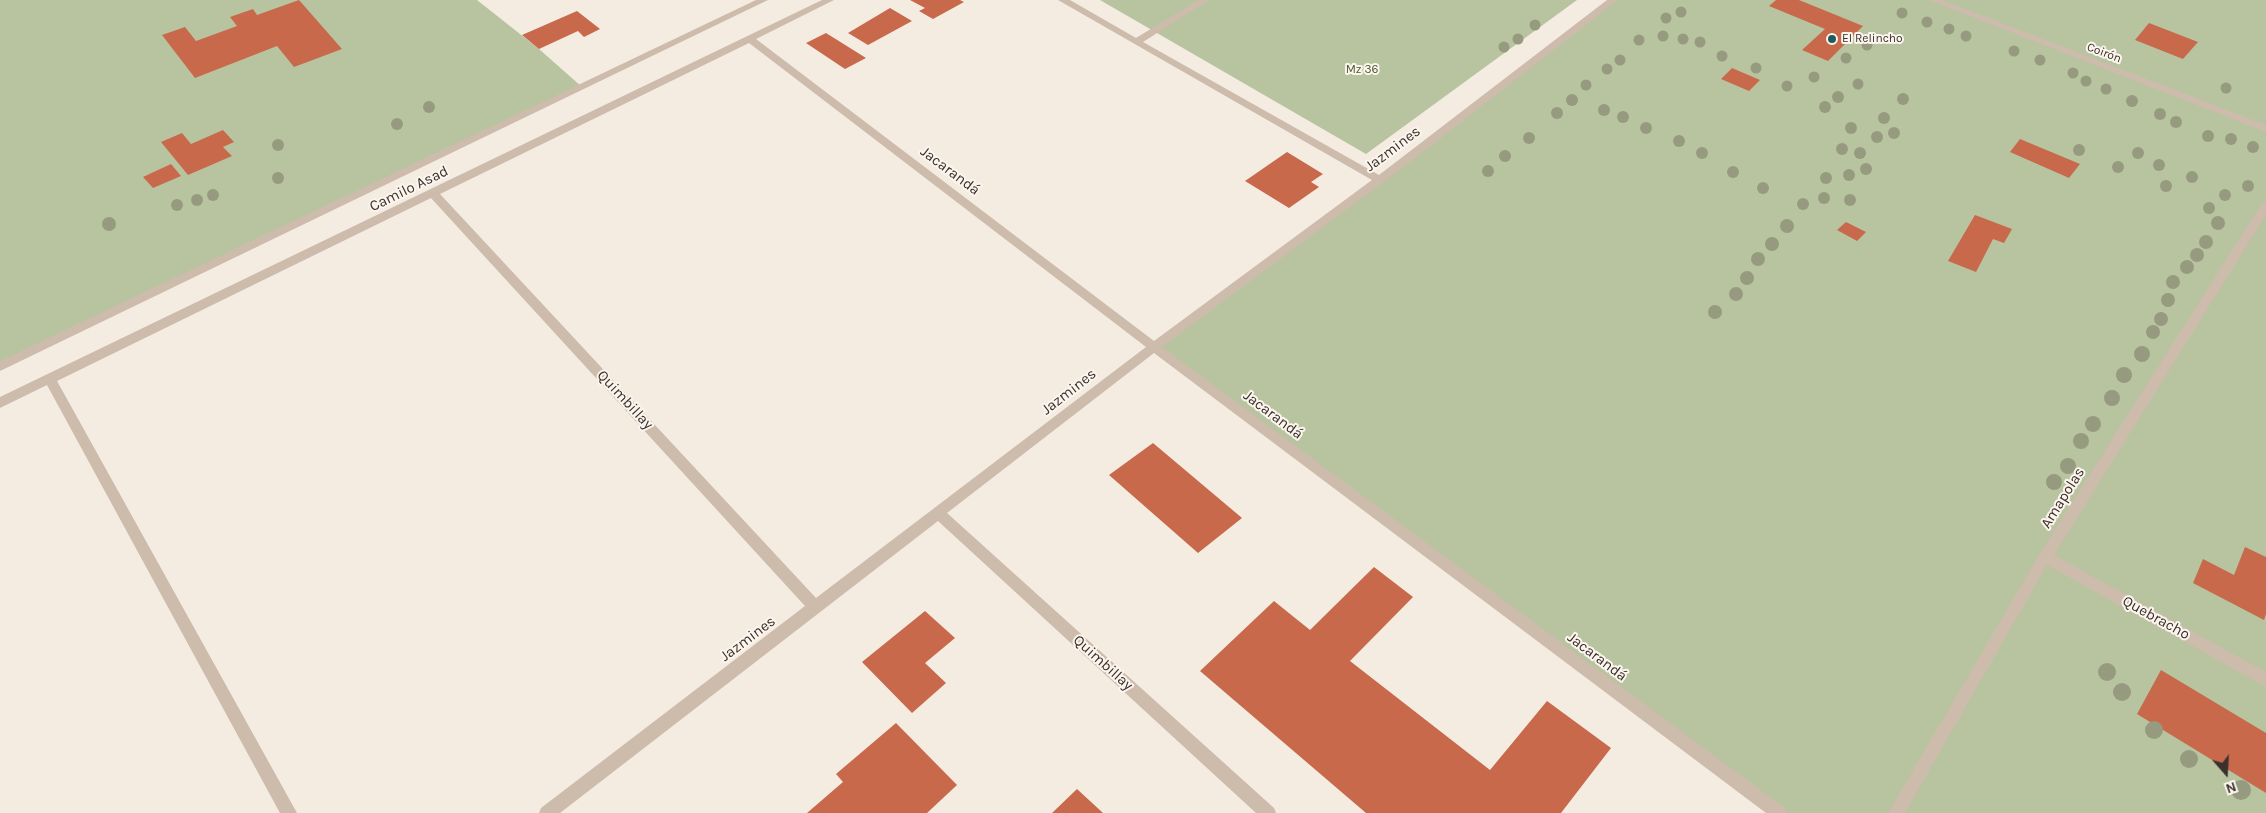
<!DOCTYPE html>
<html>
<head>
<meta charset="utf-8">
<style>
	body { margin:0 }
	#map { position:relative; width:2266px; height:813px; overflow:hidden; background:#f4ebe1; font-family:Karla,sans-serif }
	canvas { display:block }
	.north { position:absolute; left:2201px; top:748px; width:50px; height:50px; -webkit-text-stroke:4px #fbf5ee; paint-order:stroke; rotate:161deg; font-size:14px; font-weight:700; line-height:20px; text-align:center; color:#3b302b }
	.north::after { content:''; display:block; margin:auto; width:18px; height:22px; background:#3b302b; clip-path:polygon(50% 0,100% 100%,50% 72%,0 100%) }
</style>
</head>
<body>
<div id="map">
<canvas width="2266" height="813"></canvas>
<div class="north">N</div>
</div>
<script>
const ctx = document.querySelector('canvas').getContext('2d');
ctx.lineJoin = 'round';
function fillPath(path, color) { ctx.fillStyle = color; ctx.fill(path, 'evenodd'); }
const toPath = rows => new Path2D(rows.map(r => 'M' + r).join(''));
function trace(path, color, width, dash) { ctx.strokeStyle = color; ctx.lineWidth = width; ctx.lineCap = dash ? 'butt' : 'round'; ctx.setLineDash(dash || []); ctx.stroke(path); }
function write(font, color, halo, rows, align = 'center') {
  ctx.font = font + ' Karla,sans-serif'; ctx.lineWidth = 4; ctx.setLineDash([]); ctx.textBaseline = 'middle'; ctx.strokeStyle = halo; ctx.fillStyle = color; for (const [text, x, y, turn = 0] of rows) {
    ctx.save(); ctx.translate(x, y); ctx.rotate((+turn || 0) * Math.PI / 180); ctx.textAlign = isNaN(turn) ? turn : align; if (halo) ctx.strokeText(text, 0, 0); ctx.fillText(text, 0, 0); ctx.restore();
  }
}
fillPath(toPath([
	[0,0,477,0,539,49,582,87,0,366],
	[1100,0,1577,0,1366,154],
	[1613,0,2266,0,2266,813,1779,813,1154,347]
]), '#b8c4a0');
fillPath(toPath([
	[299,0,342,49,294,67,277,46,195,78,162,35,185,27,196,41,237,26,230,17,253,9,257,15],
	[910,0,960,0,964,2,933,19,919,11,925,8],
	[1776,0,1799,0,1863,26,1828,61,1802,50,1825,29,1769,6],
	[890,8,912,21,868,45,848,33],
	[577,11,600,29,584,37,578,31,539,49,522,35],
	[2149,23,2198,42,2183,59,2135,40],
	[826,33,866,58,845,69,806,43],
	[1732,68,1760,80,1749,91,1721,79],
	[223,130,234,142,223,147,232,156,188,175,161,142,182,133,191,144],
	[2020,139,2080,164,2069,178,2010,152],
	[1287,152,1323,174,1311,182,1319,187,1289,208,1245,181],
	[171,164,181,176,153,188,143,177],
	[1975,215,2012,229,2004,243,1993,239,1976,272,1948,261],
	[1846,222,1866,232,1857,241,1837,230],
	[1153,443,1242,518,1198,553,1109,475],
	[2245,547,2266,557,2266,614,2264,620,2193,583,2203,559,2234,575],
	[1374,567,1413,597,1350,661,1490,770,1547,701,1611,748,1561,813,1366,813,1200,671,1274,601,1310,630],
	[925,611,955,638,925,663,946,683,912,713,862,662],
	[2161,670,2266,733,2266,793,2137,714],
	[896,723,957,785,927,813,807,813,843,782,836,774],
	[1077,789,1103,813,1052,813]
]), '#c8694b');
fillPath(toPath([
	[756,0,768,0,0,371,0,361,756,0],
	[822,0,834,0,756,39,1154,341,1372,180,1058,0,1070,0,1136,38,1198,0,1209,0,1143,42,1379,175,1607,0,1618,0,1405,166,1162,347,1785,808,1787,813,1766,813,1154,353,947,513,1274,808,1276,813,1256,813,938,521,560,813,539,813,541,808,805,606,431,198,57,381,297,813,280,813,47,385,0,408,0,397,822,0],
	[749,43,1146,347,816,598,440,194,749,43],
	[1929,0,1942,0,2266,125,2266,132,1929,0],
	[2266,202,2266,215,2054,555,2266,672,2266,687,2047,565,1905,813,1888,813,2040,553,2262,203,2266,202]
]), '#cdbbac');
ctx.fillStyle = '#969b7f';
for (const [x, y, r] of [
	[1681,12,5.5],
	[1902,13,5.5],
	[1666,18,5.5],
	[1927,22,5.5],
	[1535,25,5.5],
	[1949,29,5.5],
	[1663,36,5.5],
	[1966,36,5.5],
	[1518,39,5.5],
	[1683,39,5.5],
	[1639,40,5.5],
	[1700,42,5.5],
	[1867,45,5.5],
	[1504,47,5.5],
	[2014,51,5.5],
	[1722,56,5.5],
	[1846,58,5.5],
	[1620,60,5.5],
	[2040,60,5.5],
	[1756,68,5.5],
	[1607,69,5.5],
	[2073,73,5.5],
	[1814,77,5.5],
	[2086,81,5.5],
	[1858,84,5.5],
	[1586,85,5.5],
	[1787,86,5.5],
	[2226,88,5.5],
	[2106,89,5.5],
	[1838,97,6],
	[1903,99,6],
	[1572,100,6],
	[2132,101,6],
	[429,107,6],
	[1825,107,6],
	[1604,110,6],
	[1557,113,6],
	[2160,114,6],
	[1623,117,6],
	[1884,118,6],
	[2176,122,6],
	[397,124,6],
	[1646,128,6],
	[1851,128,6],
	[1894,133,6],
	[2208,136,6],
	[1877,137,6],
	[1529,138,6],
	[2231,139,6],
	[1679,141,6],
	[278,145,6],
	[2253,147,6],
	[1842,149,6],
	[2079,150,6],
	[1702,153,6],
	[1860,153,6],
	[2138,153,6],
	[1505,156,6],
	[2159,165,6],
	[2118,167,6],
	[1866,169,6],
	[1488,171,6],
	[1733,172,6],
	[1849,175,6],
	[2192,177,6],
	[278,178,6],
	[1826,178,6],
	[2166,186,6],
	[2248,186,6],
	[1763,188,6],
	[213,195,6],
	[2225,195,6],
	[1824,198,6],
	[197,200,6],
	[1850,200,6],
	[1803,204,6],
	[177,205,6],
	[2209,208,6],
	[2218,223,7],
	[109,224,7],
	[1787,226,7],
	[2206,242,7],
	[1772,244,7],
	[2197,255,7],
	[1758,259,7],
	[2187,267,7],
	[1747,278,7],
	[2173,282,7],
	[1736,294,7],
	[2168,300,7],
	[1715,312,7],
	[2161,319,7],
	[2153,332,7],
	[2142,354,8],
	[2124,375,8],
	[2112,398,8],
	[2093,424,8],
	[2081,441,8],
	[2068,466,8],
	[2054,482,8],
	[2107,672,9],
	[2122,692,9],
	[2154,730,9],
	[2189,759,9],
	[2241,790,10]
]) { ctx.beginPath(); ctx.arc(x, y, r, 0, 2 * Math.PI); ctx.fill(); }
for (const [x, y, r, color] of [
	[1832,39,5,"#1f5a5e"]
]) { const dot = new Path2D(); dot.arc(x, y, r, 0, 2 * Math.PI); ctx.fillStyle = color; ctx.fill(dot); trace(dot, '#fbf5ee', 2); }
write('12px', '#3b302b', '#fbf5ee', [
	["El Relincho",1842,39]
], 'left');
write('12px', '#3b302b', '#fbf5ee', [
	["Coirón",2104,53,21]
]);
write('12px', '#4a5a2e', '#fbf5ee', [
	["Mz 36",1362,70]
]);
write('15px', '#3b302b', '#fbf5ee', [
	["Jazmines",1393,149,-37],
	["Jacarandá",950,171,37],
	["Camilo Asad",409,189,-26],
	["Jazmines",1069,392,-38],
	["Quimbillay",625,400,47],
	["Jacarandá",1273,415,37],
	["Amapolas",2063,498,-58],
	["Quebracho",2156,618,29],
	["Jazmines",748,639,-37],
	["Jacarandá",1597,657,37],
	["Quimbillay",1103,663,42]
]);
</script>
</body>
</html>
